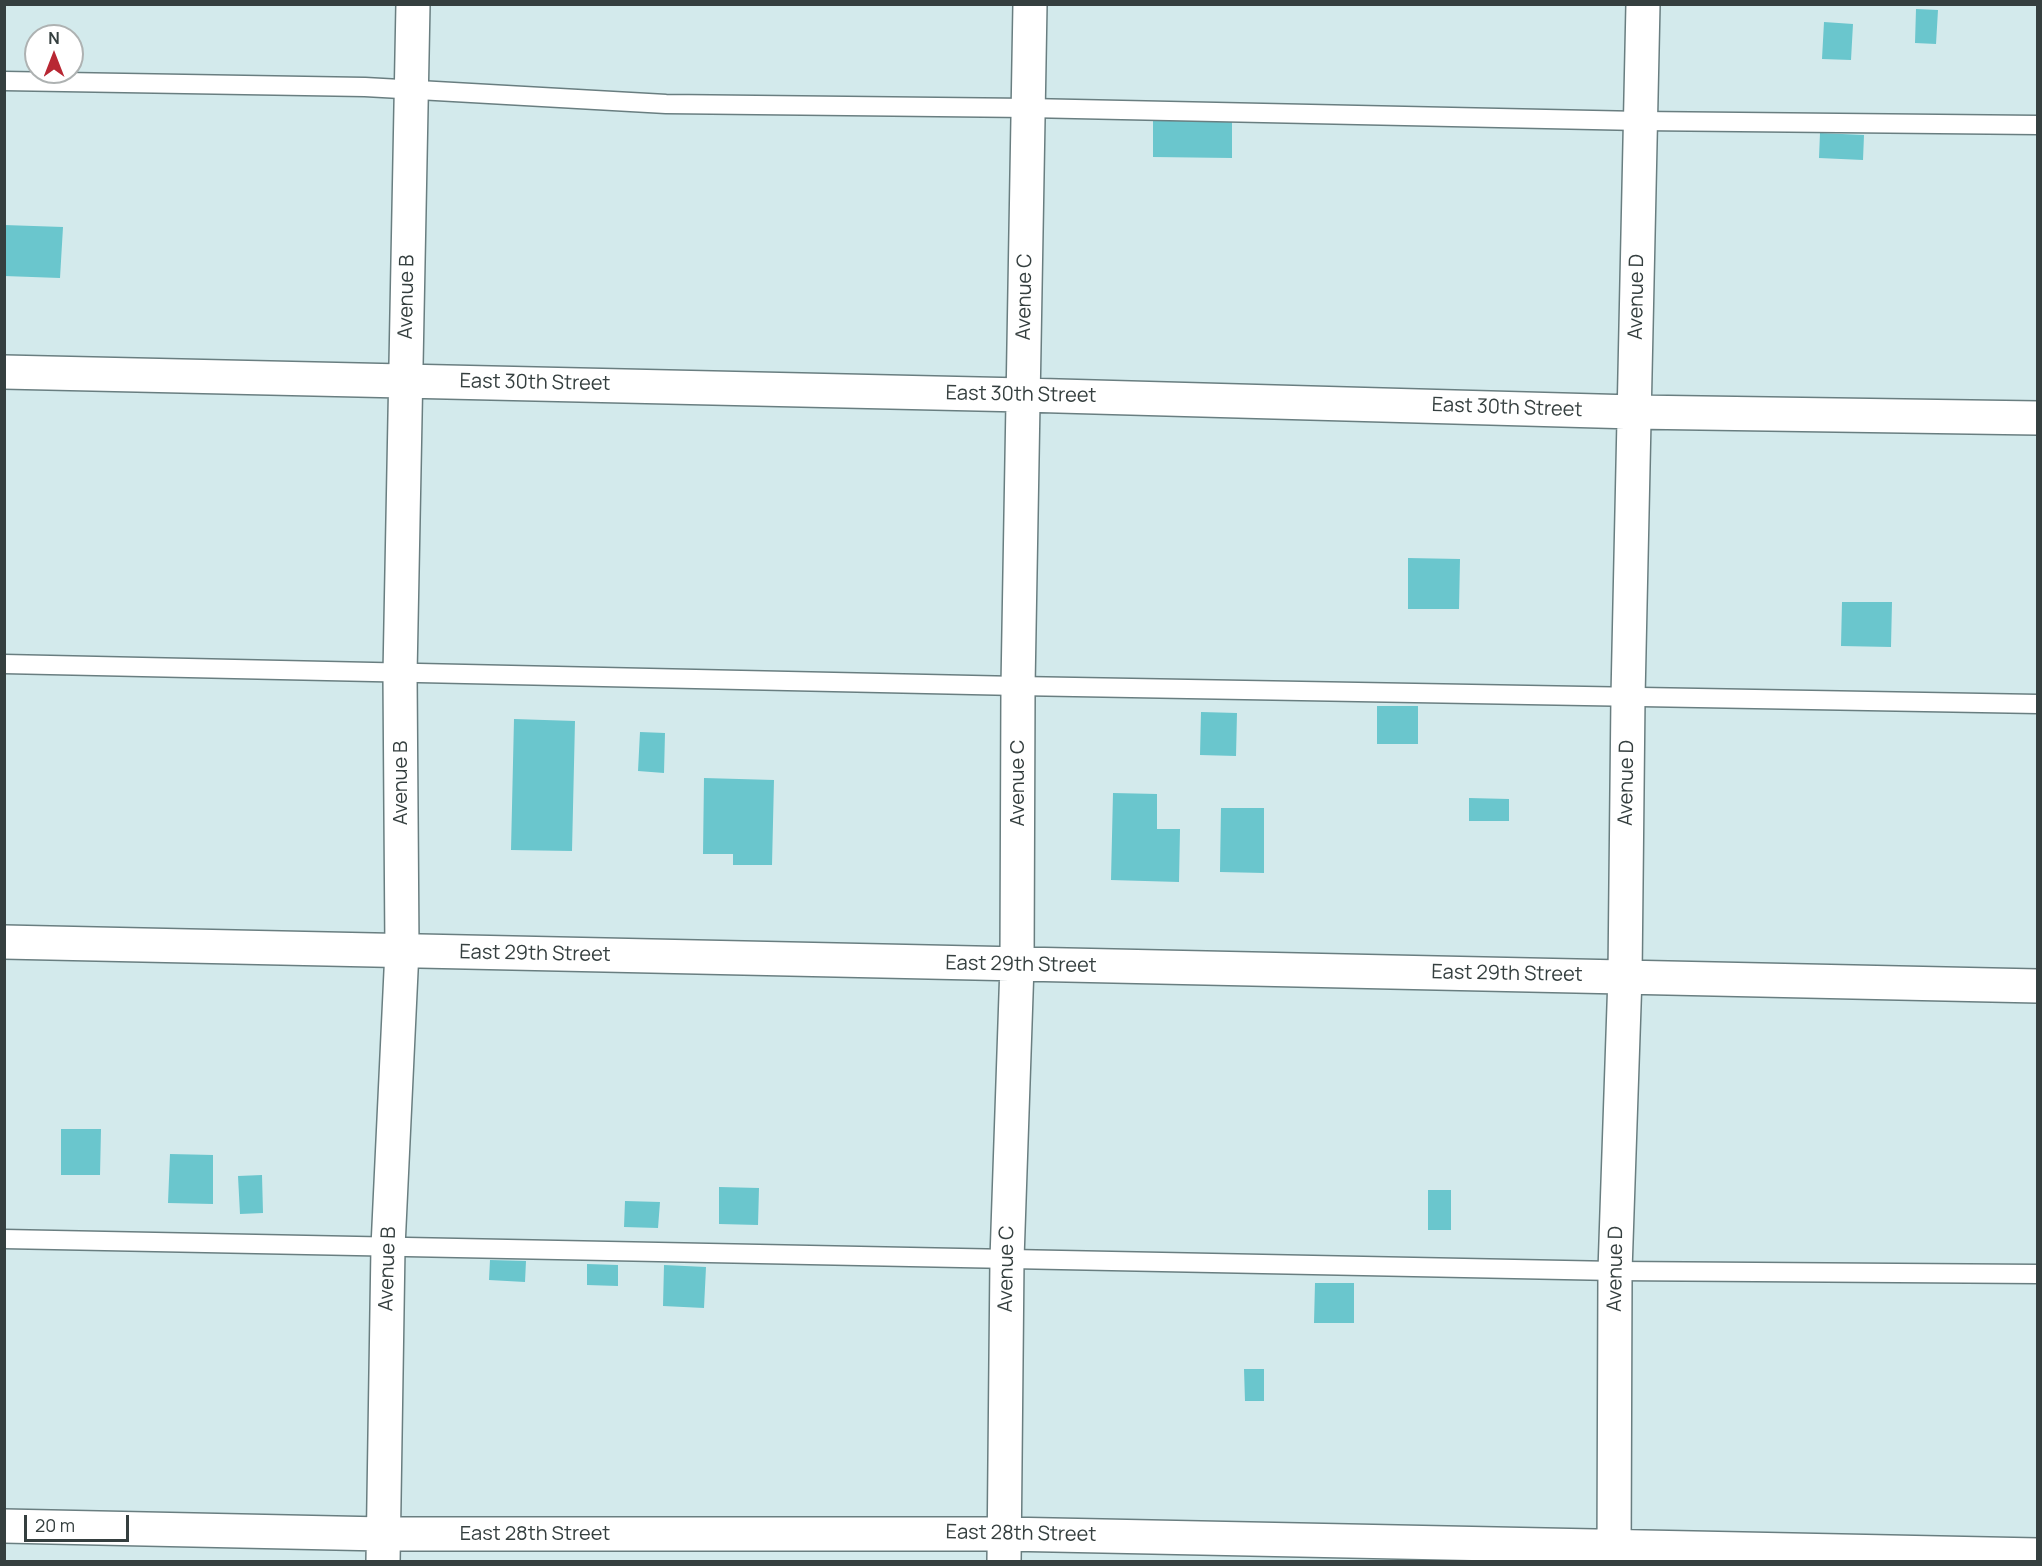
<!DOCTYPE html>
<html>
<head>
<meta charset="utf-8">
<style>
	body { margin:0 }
	#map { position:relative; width:2042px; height:1566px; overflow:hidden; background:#d3eaec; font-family:Manrope,sans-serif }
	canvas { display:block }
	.frame { position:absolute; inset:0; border:6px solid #353f3f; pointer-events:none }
	.north { position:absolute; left:24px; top:24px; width:60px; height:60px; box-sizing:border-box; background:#fff; border:2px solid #aeb2b2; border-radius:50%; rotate:0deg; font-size:16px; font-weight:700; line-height:24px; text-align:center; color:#353f3f }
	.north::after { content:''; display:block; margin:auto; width:21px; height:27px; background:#b82733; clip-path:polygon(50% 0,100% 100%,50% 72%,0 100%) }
	.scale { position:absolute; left:24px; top:1515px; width:105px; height:27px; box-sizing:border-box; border:3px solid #353f3f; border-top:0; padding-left:8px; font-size:18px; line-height:21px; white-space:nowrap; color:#353f3f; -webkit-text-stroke:4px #fff; paint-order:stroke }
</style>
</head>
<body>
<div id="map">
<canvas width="2042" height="1566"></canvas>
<div class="frame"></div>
<div class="north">N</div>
<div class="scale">20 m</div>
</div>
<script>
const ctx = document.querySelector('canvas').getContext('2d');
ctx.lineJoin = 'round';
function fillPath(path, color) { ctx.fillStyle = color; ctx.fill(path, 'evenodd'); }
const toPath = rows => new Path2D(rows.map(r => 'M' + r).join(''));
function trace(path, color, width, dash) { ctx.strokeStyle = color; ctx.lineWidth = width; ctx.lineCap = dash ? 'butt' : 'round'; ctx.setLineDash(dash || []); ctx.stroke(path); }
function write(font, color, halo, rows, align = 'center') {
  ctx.font = font + ' Manrope,sans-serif'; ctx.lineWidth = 6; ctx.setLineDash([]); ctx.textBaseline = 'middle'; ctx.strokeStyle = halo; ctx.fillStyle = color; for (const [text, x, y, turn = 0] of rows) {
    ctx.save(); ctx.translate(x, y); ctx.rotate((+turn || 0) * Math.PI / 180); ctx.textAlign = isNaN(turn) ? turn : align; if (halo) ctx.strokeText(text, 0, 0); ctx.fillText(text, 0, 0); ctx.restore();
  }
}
fillPath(toPath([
	[1916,9,1938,10,1936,44,1915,43],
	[1824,22,1853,24,1851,60,1822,59],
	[1153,116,1232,117,1232,158,1153,157],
	[1820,133,1864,135,1863,160,1819,158],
	[4,225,63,227,60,278,4,276],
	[1408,558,1460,559,1459,609,1408,609],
	[1842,602,1892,602,1891,647,1841,646],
	[1377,706,1418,706,1418,744,1377,744],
	[1201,712,1237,713,1236,756,1200,755],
	[514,719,575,721,572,851,511,850],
	[640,732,665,733,664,773,638,771],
	[704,778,774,780,772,865,733,865,733,854,703,854],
	[1113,793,1157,794,1157,829,1180,829,1179,882,1111,880],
	[1469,798,1509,799,1509,821,1469,821],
	[1221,808,1264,808,1264,873,1220,872],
	[61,1129,101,1129,100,1175,61,1175],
	[170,1154,213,1155,213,1204,168,1203],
	[262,1175,263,1213,240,1214,238,1176],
	[719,1187,759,1188,758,1225,719,1224],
	[1428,1190,1451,1190,1451,1230,1428,1230],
	[625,1201,660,1202,658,1228,624,1227],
	[490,1260,526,1261,525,1282,489,1280],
	[587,1264,618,1265,618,1286,587,1285],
	[664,1265,706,1267,704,1308,663,1306],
	[1315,1283,1354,1283,1354,1323,1314,1323],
	[1244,1369,1264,1369,1264,1401,1245,1401]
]), '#6ac6cd');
const lane = toPath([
	[4,81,365,87,666,104,1028,108,1640,121,2038,125],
	[4,664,1018,686,2038,704],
	[4,1239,1615,1271,2038,1274]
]);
const street = toPath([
	[4,372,1023,395,1634,412,2038,418],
	[4,942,2038,986],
	[4,1526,383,1534,1004,1534,2038,1555],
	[383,1562,388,1247,402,950,400,674,413,4],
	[1004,1562,1007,1259,1017,965,1018,686,1030,4],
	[1614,1562,1615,1271,1625,976,1628,697,1643,4]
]);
trace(lane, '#697e80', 21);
trace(street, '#697e80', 36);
trace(lane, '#fff', 18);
trace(street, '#fff', 33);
write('20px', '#353f3f', '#fff', [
	["Avenue B",407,297,-89],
	["Avenue C",1025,297,-89],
	["Avenue D",1637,297,-89],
	["East 30th Street",535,383,1],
	["East 30th Street",1021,395,1],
	["East 30th Street",1507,408,2],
	["Avenue B",401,783,-90],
	["Avenue C",1018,783,-90],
	["Avenue D",1627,783,-89],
	["East 29th Street",535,954,1],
	["East 29th Street",1021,965,1],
	["East 29th Street",1507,974,1],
	["Avenue B",388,1269,-88],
	["Avenue C",1007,1269,-89],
	["Avenue D",1616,1269,-89],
	["East 28th Street",535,1534],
	["East 28th Street",1021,1534,1]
]);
</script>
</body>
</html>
